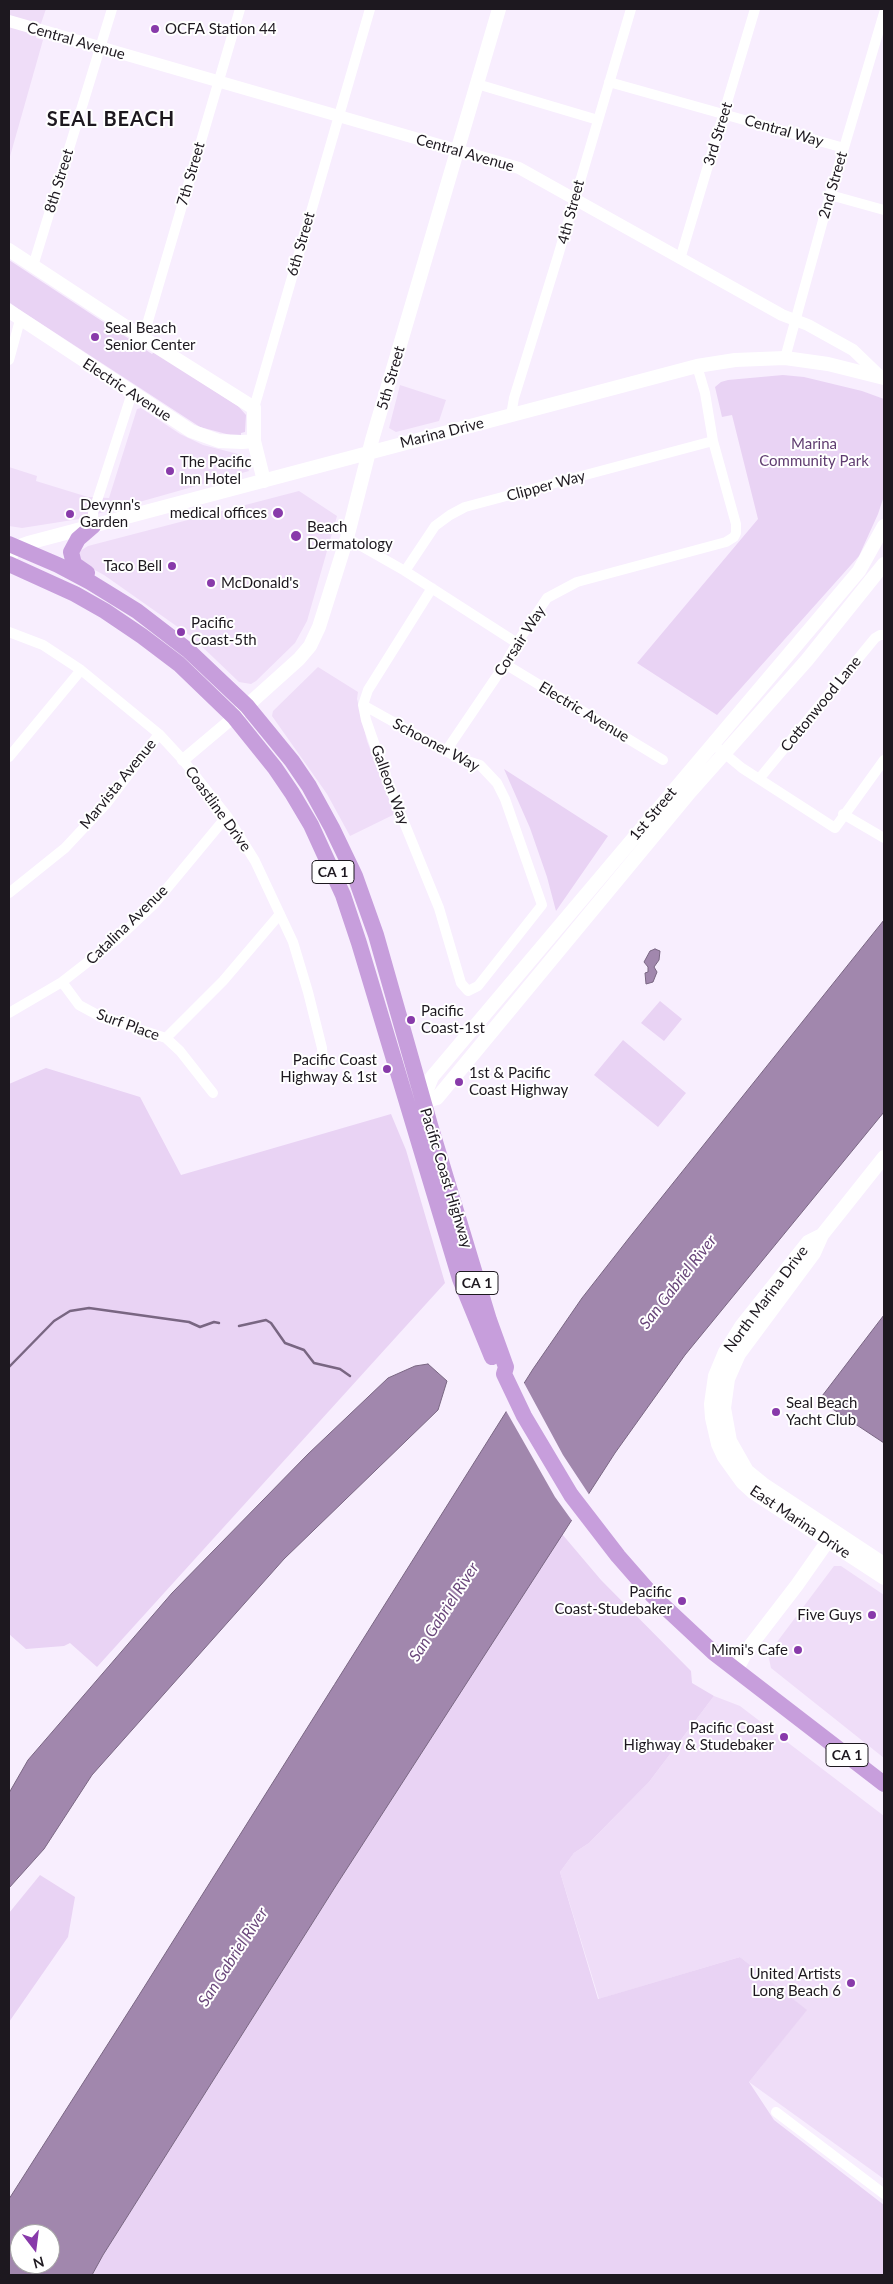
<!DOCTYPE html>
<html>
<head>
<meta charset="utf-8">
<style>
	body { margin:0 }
	#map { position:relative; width:893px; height:2284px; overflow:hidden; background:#f8eefe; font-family:Lato,sans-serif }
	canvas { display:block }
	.frame { position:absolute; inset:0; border:10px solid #1d181f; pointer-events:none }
	.north { position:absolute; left:10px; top:2224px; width:50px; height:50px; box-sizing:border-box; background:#fff; border:1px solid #a5a3a5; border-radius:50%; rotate:165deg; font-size:14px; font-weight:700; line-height:20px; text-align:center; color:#1d181f }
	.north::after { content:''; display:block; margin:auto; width:18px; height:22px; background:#883aaa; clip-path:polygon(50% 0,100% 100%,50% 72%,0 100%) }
</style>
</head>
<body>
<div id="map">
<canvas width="893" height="2284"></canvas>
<div class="frame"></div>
<div class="north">N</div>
</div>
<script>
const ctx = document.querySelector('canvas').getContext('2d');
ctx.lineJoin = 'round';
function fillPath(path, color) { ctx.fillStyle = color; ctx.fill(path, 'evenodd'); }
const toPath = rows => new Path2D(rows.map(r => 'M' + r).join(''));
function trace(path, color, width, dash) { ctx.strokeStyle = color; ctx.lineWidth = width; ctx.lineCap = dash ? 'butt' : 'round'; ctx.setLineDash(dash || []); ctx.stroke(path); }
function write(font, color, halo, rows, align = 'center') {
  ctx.font = font + ' Lato,sans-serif'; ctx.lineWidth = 4; ctx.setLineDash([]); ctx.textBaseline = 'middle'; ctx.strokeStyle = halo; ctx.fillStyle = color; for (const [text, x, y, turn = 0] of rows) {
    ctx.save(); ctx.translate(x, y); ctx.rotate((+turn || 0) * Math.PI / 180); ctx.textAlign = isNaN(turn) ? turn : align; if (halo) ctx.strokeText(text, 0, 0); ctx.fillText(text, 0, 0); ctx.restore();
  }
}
fillPath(toPath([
	[9,9,46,9,36,38,43,40,9,160],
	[400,385,446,400,439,421,396,432,389,428],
	[141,408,180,434,203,445,242,455,249,471,79,519,22,528,9,526,9,467,37,476,36,481,88,497,109,498,137,409],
	[299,491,337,516,307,621,295,643,256,681,251,684,239,682,192,637,104,575,82,563,78,555,80,551,88,546],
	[318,667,358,692,357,699,367,741,395,814,350,836,327,794,272,716,273,711],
	[834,1566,841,1566,884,1595,884,1758,771,1668,768,1654],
	[714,1696,740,1706,884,1816,884,2179,749,2082,806,2010,740,1957,599,1999,560,1872,574,1853,589,1843,649,1782]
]), '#efddf8');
fillPath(toPath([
	[9,260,152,354,154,352,238,406,246,415,245,432,241,433,241,437,234,436,200,427,17,308,9,302],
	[783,375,804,377,862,391,884,399,884,496,878,514,859,556,717,715,637,663,758,519,732,415,722,417,715,387,721,382,728,380],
	[504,769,608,836,556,911,547,877,530,828],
	[660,1001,682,1019,664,1041,641,1023],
	[623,1040,686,1093,658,1127,594,1075],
	[46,1068,140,1097,181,1175,391,1114,406,1150,445,1283,97,1667,70,1643,64,1646,26,1649,9,1634,9,1084],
	[562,1534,601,1580,691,1671,692,1683,714,1696,649,1782,589,1843,574,1853,560,1872,598,1999,740,1957,807,2010,749,2082,774,2120,884,2205,884,2275,92,2275,103,2255,337,1884],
	[40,1875,75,1897,68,1937,9,2022,9,1913]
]), '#e9d3f4');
const water = toPath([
	[884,920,884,1112,685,1355,615,1453,337,1884,103,2255,92,2275,9,2275,9,2199,136,2000,533,1369,582,1298,629,1238,884,920],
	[20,2234,50,2234,50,2264,20,2264,20,2234],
	[655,949,660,951,659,960,654,967,657,972,653,982,646,984,645,973,648,972,648,967,644,962,650,951,655,949],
	[884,1315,884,1443,819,1400,884,1315],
	[428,1364,447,1381,438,1410,284,1559,92,1775,44,1849,9,1888,9,1793,28,1760,172,1593,308,1454,388,1378,415,1366,428,1364]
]);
fillPath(water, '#a187ad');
trace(water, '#796682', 1);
fillPath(toPath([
	[523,1381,563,1455,590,1496,573,1522,555,1497,505,1409]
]), '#f8eefe');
trace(toPath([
	[239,1326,266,1320,271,1323,285,1343,304,1350,314,1363,340,1369,350,1376],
	[9,1367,54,1321,70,1311,89,1308,189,1322,200,1327,214,1322,219,1323]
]), '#796682', 2.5);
trace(toPath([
	[609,82,844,148],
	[477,84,598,120],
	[830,195,884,210],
	[680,259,755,9],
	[33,266,112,9],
	[143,338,240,9],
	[785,358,830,195,884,13],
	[9,360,20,320],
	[254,408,370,9],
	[511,415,514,398,558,256,631,9],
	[93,526,93,513,132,393],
	[347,538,405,571,517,643],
	[405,571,435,526,450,515,465,507,713,441],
	[9,632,43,645,81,670,159,734,183,760,227,816,255,861,293,942,308,992,322,1048,323,1064],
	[505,664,663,760],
	[363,705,458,758,480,765,497,783,505,799,542,905,478,986,468,991,461,983,439,908,390,788,366,720,363,705,368,690,432,588],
	[713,744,742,768,835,828,884,760],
	[446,751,505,664,517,643,547,598,577,582,726,542,734,537,736,533,736,524,713,441,705,393,697,366],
	[9,757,81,670],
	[759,779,875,638,880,635,884,635],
	[843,814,884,838],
	[9,893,65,848,107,803,159,734],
	[62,982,79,1005,103,1018,166,1038,180,1051,213,1093],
	[9,1013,62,982,116,940,154,904,227,816],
	[166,1038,223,981,280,914],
	[776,2112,884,2194]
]), '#fff', 10);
trace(toPath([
	[9,21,519,168,782,315,808,325,853,350,881,377],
	[183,760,234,717]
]), '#fff', 12);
trace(toPath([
	[9,250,143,338,254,408,254,441,264,481],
	[9,311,191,431,219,441,242,442,254,441],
	[9,558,17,547,28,543,697,366,735,360,785,358,828,364,884,378],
	[240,712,299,659,310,646,319,627,347,538,372,440,499,9],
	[423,1102,437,1098,690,792,807,660,884,564],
	[421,1104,432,1077,859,571,884,526],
	[884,1157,822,1235,814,1253,739,1354,728,1379,724,1408,730,1441,747,1471,763,1484,884,1564],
	[822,1235,808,1242,742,1325,725,1352,715,1376,711,1404,712,1418,718,1444,724,1457,742,1482,754,1493,884,1578],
	[736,1671,747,1650,797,1585,832,1535]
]), '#fff', 14);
trace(toPath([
	[9,544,58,565,90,582,137,611,189,651,247,706,292,761,309,786,332,828,355,876,376,935,430,1125,489,1320,506,1367,504,1374],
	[9,564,75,594,105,611,142,636,179,664,234,717,275,768,292,793,311,825,343,895,359,943,460,1279,492,1357],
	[87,573,74,564,71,552,78,539,93,526],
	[504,1374,524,1416,571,1495,618,1556,653,1596,714,1653,884,1784]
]), '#c79edc', 16);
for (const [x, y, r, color] of [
	[155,29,5,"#883aaa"],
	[95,337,5,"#883aaa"],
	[170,471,5,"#883aaa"],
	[278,513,6,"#883aaa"],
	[70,514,5,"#883aaa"],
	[296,536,6,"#883aaa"],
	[172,566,5,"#883aaa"],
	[211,583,5,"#883aaa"],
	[181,632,5,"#883aaa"],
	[411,1020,5,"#883aaa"],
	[387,1069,5,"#883aaa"],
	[459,1082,5,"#883aaa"],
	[776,1412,5,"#883aaa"],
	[682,1601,5,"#883aaa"],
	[872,1615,5,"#883aaa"],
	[798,1650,5,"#883aaa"],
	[784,1737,5,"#883aaa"],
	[851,1983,5,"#883aaa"]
]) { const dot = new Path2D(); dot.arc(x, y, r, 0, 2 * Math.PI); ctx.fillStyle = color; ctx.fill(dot); trace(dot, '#fff', 2); }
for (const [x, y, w] of [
	[333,872,42],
	[477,1283,42],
	[847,1755,42]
]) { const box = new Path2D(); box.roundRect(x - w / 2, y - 11.5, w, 23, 4); ctx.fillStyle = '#fff'; ctx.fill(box); trace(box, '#1d181f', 1); }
write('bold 14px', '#1d181f', null, [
	["CA 1",333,872],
	["CA 1",477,1283],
	["CA 1",847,1755]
]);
write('15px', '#1d181f', '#fff', [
	["OCFA Station 44",165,29],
	["Seal Beach",105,328],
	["Senior Center",105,345],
	["The Pacific",180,462],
	["Inn Hotel",180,479],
	["Devynn's",80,505],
	["Garden",80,522],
	["medical offices",267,513,"right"],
	["Beach",307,527],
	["Dermatology",307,544],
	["Taco Bell",162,566,"right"],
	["McDonald's",221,583],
	["Pacific",191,623],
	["Coast-5th",191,640],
	["Pacific",421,1011],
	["Coast-1st",421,1028],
	["Pacific Coast",377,1060,"right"],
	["Highway & 1st",377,1077,"right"],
	["1st & Pacific",469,1073],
	["Coast Highway",469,1090],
	["Seal Beach",786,1403],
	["Yacht Club",786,1420],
	["Pacific",672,1592,"right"],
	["Coast-Studebaker",672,1609,"right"],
	["Five Guys",862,1615,"right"],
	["Mimi's Cafe",788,1650,"right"],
	["Pacific Coast",774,1728,"right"],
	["Highway & Studebaker",774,1745,"right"],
	["United Artists",841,1974,"right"],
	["Long Beach 6",841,1991,"right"]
], 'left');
write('15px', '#1d181f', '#fff', [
	["Central Avenue",76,41,16],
	["Central Way",784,131,16],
	["3rd Street",718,134,-73],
	["Central Avenue",465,153,16],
	["7th Street",191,174,-74],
	["8th Street",59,181,-73],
	["2nd Street",833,185,-74],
	["4th Street",571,212,-75],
	["6th Street",301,244,-74],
	["5th Street",391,378,-74],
	["Electric Avenue",127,390,33],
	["Marina Drive",442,433,-14],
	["Clipper Way",546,486,-15],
	["Corsair Way",520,641,-57],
	["Cottonwood Lane",821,704,-51],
	["Electric Avenue",584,712,31],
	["Schooner Way",436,745,28],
	["Marvista Avenue",118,784,-51],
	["Galleon Way",390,785,70],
	["Coastline Drive",218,809,54],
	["1st Street",653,814,-50],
	["Catalina Avenue",127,925,-44],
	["Surf Place",128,1025,20],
	["Pacific Coast Highway",446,1178,73],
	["North Marina Drive",766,1299,-53],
	["East Marina Drive",800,1522,34]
]);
write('15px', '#5f3c70', '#fff', [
	["Marina",814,444],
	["Community Park",814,461]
]);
write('italic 16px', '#6a477b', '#fff', [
	["San Gabriel River",678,1282,-52],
	["San Gabriel River",444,1612,-57],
	["San Gabriel River",233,1957,-57]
]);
ctx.letterSpacing = '1px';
write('bold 20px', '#1d181f', '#fff', [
	["SEAL BEACH",111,120]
]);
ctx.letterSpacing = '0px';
</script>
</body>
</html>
